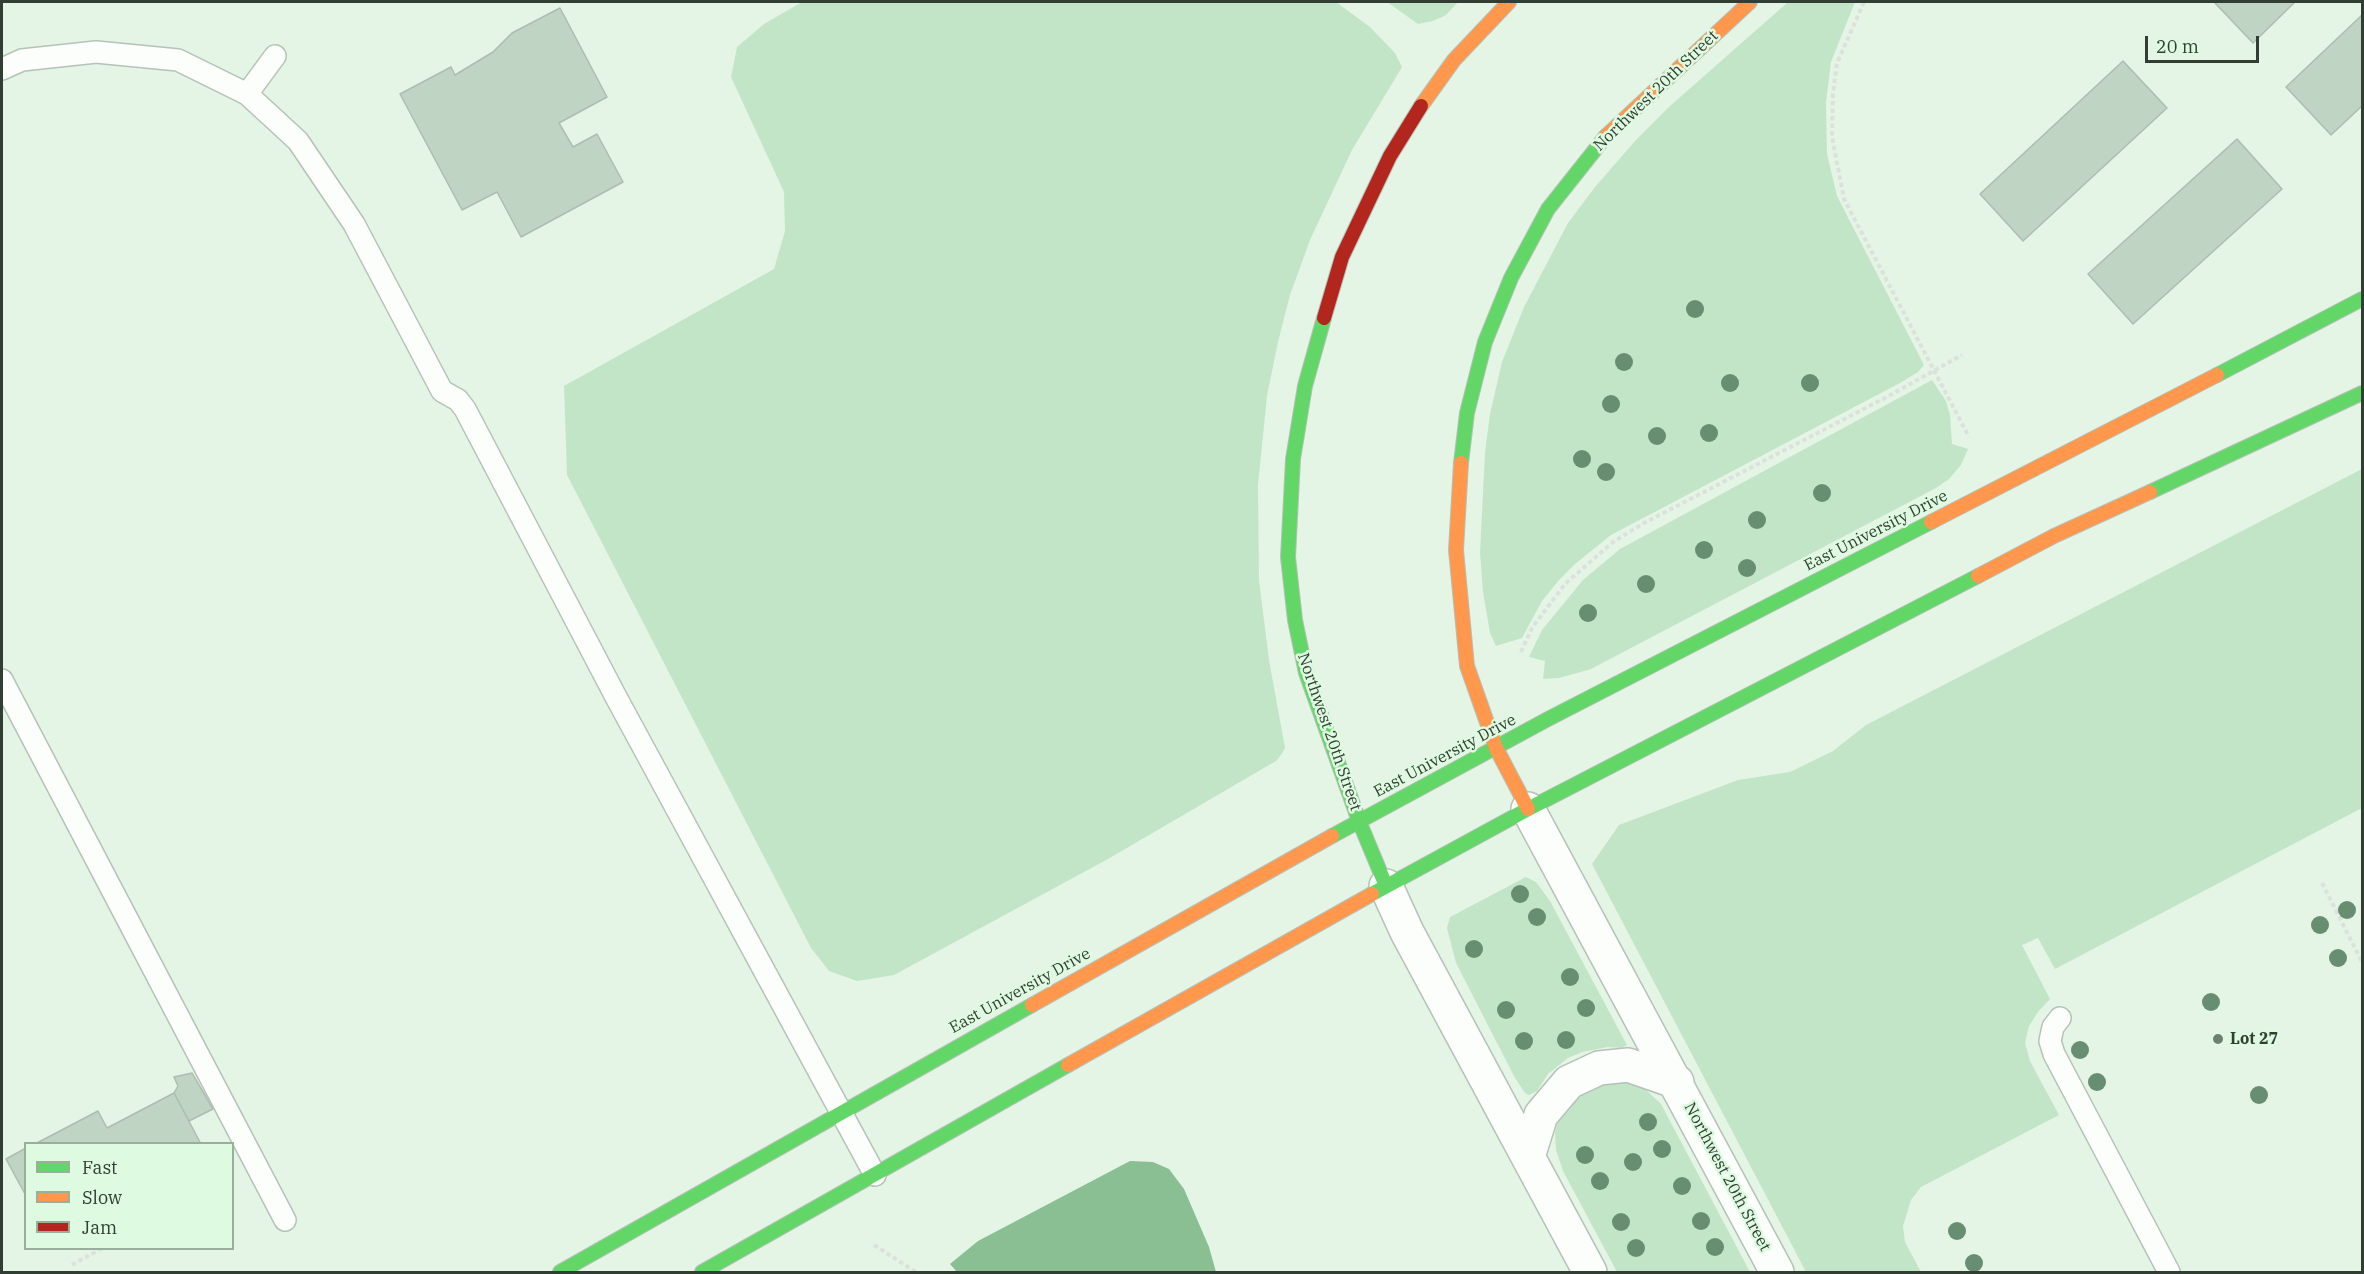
<!DOCTYPE html>
<html>
<head>
<meta charset="utf-8">
<style>
	body { margin:0 }
	#map { position:relative; width:2364px; height:1274px; overflow:hidden; background:#e4f5e6; font-family:"IBM Plex Serif",serif }
	canvas { display:block }
	.frame { position:absolute; inset:0; border:3px solid #323d33; pointer-events:none }
	.legend { position:absolute; left:24px; top:1142px; width:210px; height:108px; box-sizing:border-box; background:#defbe1; border:2px solid #99af9b; margin:0; padding:8px 10px; list-style:none; font-size:18px; color:#323d33 }
	.legend li { display:flex; align-items:center; gap:12px; height:30px }
	.legend b { width:30px; border:2px solid #99af9b }
	.scale { position:absolute; left:2145px; top:36px; width:114px; height:27px; box-sizing:border-box; border:3px solid #323d33; border-top:0; padding-left:8px; font-size:18px; line-height:21px; white-space:nowrap; color:#323d33; -webkit-text-stroke:4px #defbe1; paint-order:stroke }
</style>
</head>
<body>
<div id="map">
<canvas width="2364" height="1274"></canvas>
<div class="frame"></div>
<ul class="legend">
<li><b style="height:8px;background:#63d668"></b>Fast</li>
<li><b style="height:8px;background:#ff974d"></b>Slow</li>
<li><b style="height:8px;background:#b3261e"></b>Jam</li>
</ul>
<div class="scale">20 m</div>
</div>
<script>
const ctx = document.querySelector('canvas').getContext('2d');
ctx.lineJoin = 'round';
function fillPath(path, color) { ctx.fillStyle = color; ctx.fill(path, 'evenodd'); }
const toPath = rows => new Path2D(rows.map(r => 'M' + r).join(''));
function trace(path, color, width, dash) { ctx.strokeStyle = color; ctx.lineWidth = width; ctx.lineCap = dash ? 'butt' : 'round'; ctx.setLineDash(dash || []); ctx.stroke(path); }
function write(font, color, halo, rows, align = 'center') {
  ctx.font = font + ' "IBM Plex Serif",serif'; ctx.lineWidth = 5; ctx.setLineDash([]); ctx.textBaseline = 'middle'; ctx.strokeStyle = halo; ctx.fillStyle = color; for (const [text, x, y, turn = 0] of rows) {
    ctx.save(); ctx.translate(x, y); ctx.rotate((+turn || 0) * Math.PI / 180); ctx.textAlign = isNaN(turn) ? turn : align; if (halo) ctx.strokeText(text, 0, 0); ctx.fillText(text, 0, 0); ctx.restore();
  }
}
fillPath(toPath([
	[802,2,1336,2,1370,27,1395,53,1402,67,1352,150,1310,240,1290,295,1278,342,1267,396,1258,485,1259,580,1269,660,1285,748,1281,755,1276,761,1108,859,894,975,857,981,829,971,811,948,567,475,564,386,774,269,785,231,784,192,731,77,737,47,764,24],
	[1387,2,1458,2,1446,15,1433,21,1418,24],
	[1788,2,1855,2,1831,62,1826,102,1827,154,1837,196,1924,365,1918,372,1900,383,1611,535,1575,564,1559,580,1542,601,1522,638,1496,646,1490,633,1483,592,1480,552,1485,452,1490,414,1502,362,1524,307,1568,223,1595,187,1635,141,1670,106],
	[1932,380,1946,401,1950,415,1952,444,1968,449,1961,465,1949,479,1936,488,1591,669,1559,678,1543,679,1545,661,1529,657,1542,630,1583,580,1620,549],
	[2362,469,2362,808,2055,969,2038,938,2022,945,2050,999,2038,1012,2029,1026,2025,1043,2030,1061,2059,1115,1921,1187,1911,1200,1903,1226,1905,1242,1921,1272,1806,1272,1592,864,1619,825,1738,780,1790,772,1833,751,1866,725],
	[1526,877,1536,882,1550,901,1627,1045,1621,1048,1608,1047,1582,1052,1568,1058,1548,1074,1537,1091,1529,1095,1525,1093,1515,1078,1456,963,1447,928,1450,917],
	[1615,1079,1645,1089,1661,1104,1750,1272,1617,1272,1563,1171,1556,1150,1555,1133,1558,1118,1574,1094]
]), '#c2e5c7');
fillPath(toPath([
	[1130,1161,1153,1162,1169,1169,1184,1189,1209,1247,1216,1272,957,1272,950,1264,978,1241]
]), '#89bf92');
const building = toPath([
	[2214,2,2295,2,2253,43,2214,2],
	[560,8,607,97,559,123,573,147,597,134,623,182,521,237,497,192,462,210,400,94,451,67,455,75,493,52,512,33,560,8],
	[2362,15,2362,106,2331,135,2286,87,2362,15],
	[2123,61,2167,108,2023,241,1980,194,2123,61],
	[2237,139,2282,189,2133,324,2088,274,2237,139],
	[192,1073,213,1109,189,1121,174,1093,178,1086,174,1077,192,1073],
	[174,1093,201,1144,35,1144,98,1111,107,1128,174,1093],
	[26,1148,26,1196,6,1159,26,1148]
]);
fillPath(building, '#bfd4c2');
trace(building, '#afbcb1', 1.5);
const lane = toPath([
	[2,69,22,60,96,52,178,60,247,94,298,141,354,224,442,391,458,400,465,409,616,697,875,1175],
	[247,94,275,56],
	[2,680,285,1220],
	[2060,1018,2053,1027,2050,1041,2054,1054,2169,1272]
]);
const street = toPath([
	[1528,809,1777,1272],
	[1386,886,1407,932,1590,1272],
	[1528,1157,1541,1115,1569,1082,1599,1068,1628,1065,1677,1082]
]);
const fast = toPath([
	[1324,318,1305,386,1293,459,1288,557,1295,620,1306,673,1359,821,1386,886],
	[2217,375,2362,299],
	[1461,463,1467,413,1485,342,1511,278,1548,209,1606,136],
	[2150,492,2362,393],
	[1332,836,1548,719,1931,522],
	[1372,894,1528,809,1978,576],
	[560,1272,1032,1005],
	[702,1272,1068,1065]
]);
const slow = toPath([
	[1421,106,1454,60,1509,2],
	[1606,136,1750,2],
	[1461,463,1456,550,1467,666,1496,748,1528,809],
	[1931,522,2217,375],
	[1978,576,2054,536,2150,492],
	[1032,1005,1332,836],
	[1068,1065,1372,894]
]);
const jam = toPath([
	[1324,318,1342,257,1390,156,1421,106]
]);
trace(lane, '#b5c2b7', 24);
trace(street, '#b5c2b7', 36);
trace(fast, '#b5c2b7', 16);
trace(slow, '#b5c2b7', 16);
trace(jam, '#b5c2b7', 16);
trace(toPath([
	[1864,2,1837,63,1833,94,1832,137,1844,199,1969,437],
	[1521,652,1532,628,1565,584,1613,542,1644,523,1885,398,1962,355],
	[2322,883,2362,962],
	[874,1245,916,1272],
	[72,1265,102,1248]
]), '#dce1dc', 4, [4.5, 3]);
trace(lane, '#fbfefb', 21);
trace(street, '#fbfefb', 33);
trace(fast, '#63d668', 14);
trace(slow, '#ff974d', 14);
trace(jam, '#b3261e', 14);
ctx.fillStyle = '#688e72';
for (const [x, y] of [
	[1695,309],
	[1624,362],
	[1730,383],
	[1810,383],
	[1611,404],
	[1709,433],
	[1657,436],
	[1582,459],
	[1606,472],
	[1822,493],
	[1757,520],
	[1704,550],
	[1747,568],
	[1646,584],
	[1588,613],
	[1520,894],
	[2347,910],
	[1537,917],
	[2320,925],
	[1474,949],
	[2338,958],
	[1570,977],
	[2211,1002],
	[1586,1008],
	[1506,1010],
	[1566,1040],
	[1524,1041],
	[2080,1050],
	[2097,1082],
	[2259,1095],
	[1648,1122],
	[1662,1149],
	[1585,1155],
	[1633,1162],
	[1600,1181],
	[1682,1186],
	[1701,1221],
	[1621,1222],
	[1957,1231],
	[1715,1247],
	[1636,1248],
	[1974,1263]
]) { ctx.beginPath(); ctx.arc(x, y, 9, 0, 2 * Math.PI); ctx.fill(); }
for (const [x, y, r, color] of [
	[2218,1039,6,"#707d72"]
]) { const dot = new Path2D(); dot.arc(x, y, r, 0, 2 * Math.PI); ctx.fillStyle = color; ctx.fill(dot); trace(dot, '#defbe1', 2); }
write('16px', '#323d33', '#defbe1', [
	["Northwest 20th Street",1656,91,-44],
	["East University Drive",1876,531,-27],
	["Northwest 20th Street",1329,732,71],
	["East University Drive",1445,756,-28],
	["East University Drive",1020,991,-29],
	["Northwest 20th Street",1727,1177,62]
]);
write('bold 16px', '#323d33', '#defbe1', [
	["Lot 27",2230,1039]
], 'left');
</script>
</body>
</html>
